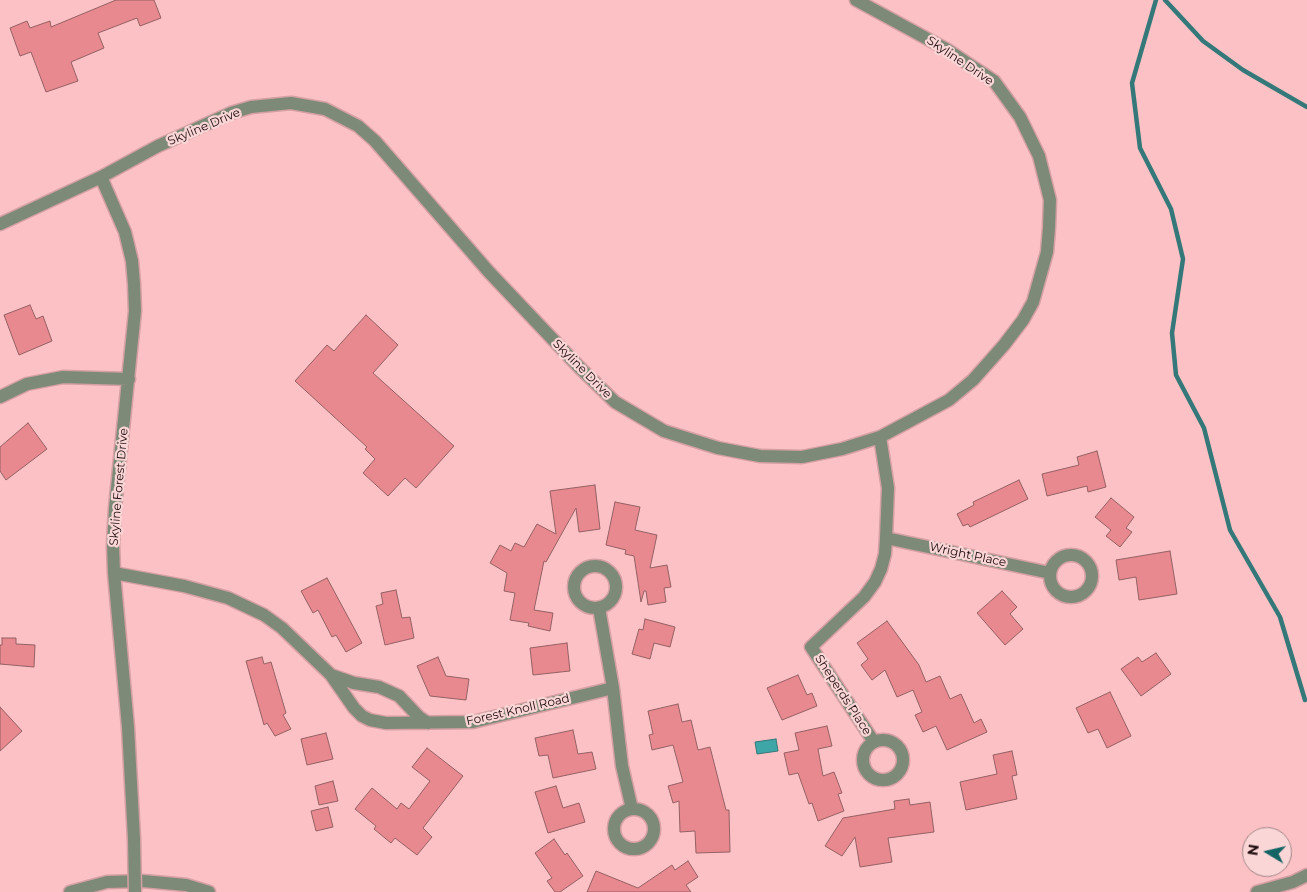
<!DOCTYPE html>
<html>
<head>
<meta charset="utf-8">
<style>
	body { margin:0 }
	#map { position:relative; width:1307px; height:892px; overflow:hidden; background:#fcc1c4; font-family:Montserrat,sans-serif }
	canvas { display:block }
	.north { position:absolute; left:1242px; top:827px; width:50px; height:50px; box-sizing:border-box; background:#fad6d7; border:1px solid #a28586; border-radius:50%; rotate:279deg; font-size:14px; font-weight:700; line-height:20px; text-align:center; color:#1e0b0d }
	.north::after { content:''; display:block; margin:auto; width:18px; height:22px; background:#156465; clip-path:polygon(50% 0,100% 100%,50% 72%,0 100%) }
</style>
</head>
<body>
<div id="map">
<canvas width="1307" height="892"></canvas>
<div class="north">N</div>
</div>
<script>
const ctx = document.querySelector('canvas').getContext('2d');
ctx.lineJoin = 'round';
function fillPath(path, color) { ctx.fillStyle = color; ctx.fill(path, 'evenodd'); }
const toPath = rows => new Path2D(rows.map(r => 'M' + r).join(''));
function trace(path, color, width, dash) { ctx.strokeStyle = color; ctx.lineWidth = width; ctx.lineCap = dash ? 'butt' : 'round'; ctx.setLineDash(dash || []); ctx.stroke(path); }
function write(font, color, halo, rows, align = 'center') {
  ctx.font = font + ' Montserrat,sans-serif'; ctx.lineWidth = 4.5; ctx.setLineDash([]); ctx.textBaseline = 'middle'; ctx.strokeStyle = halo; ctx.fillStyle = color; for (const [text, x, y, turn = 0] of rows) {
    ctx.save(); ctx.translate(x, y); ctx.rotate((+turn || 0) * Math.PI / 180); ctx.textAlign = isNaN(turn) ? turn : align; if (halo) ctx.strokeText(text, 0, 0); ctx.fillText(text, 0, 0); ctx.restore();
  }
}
const water = toPath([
	[776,739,778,751,757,754,755,742,776,739]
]);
fillPath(water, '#3fa6a7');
trace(water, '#357879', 1);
trace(toPath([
	[1156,0,1132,83,1140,148,1171,209,1183,259,1172,333,1176,375,1204,428,1230,530,1280,617,1305,700],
	[1165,0,1203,41,1243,70,1307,107]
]), '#357879', 4.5);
const building = toPath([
	[116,0,154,0,161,18,140,26,137,18,98,33,104,48,71,62,78,81,46,92,31,52,20,56,10,28,27,21,30,28,50,21,51,27,116,0],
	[30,305,36,319,43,316,52,341,19,355,4,315,30,305],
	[366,315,398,345,373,373,454,446,416,488,405,478,388,496,363,473,375,459,365,449,367,447,295,381,327,345,334,351,366,315],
	[28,423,47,449,6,480,0,471,0,447,28,423],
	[1097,451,1106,487,1088,492,1087,486,1047,496,1042,474,1079,465,1077,457,1097,451],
	[1019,480,1028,499,970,527,968,524,963,526,957,514,974,505,973,502,1019,480],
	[595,485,600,529,579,532,576,508,546,562,544,561,534,610,553,613,550,631,528,626,529,623,510,620,515,593,504,591,507,573,490,563,500,545,511,551,515,543,524,547,537,524,556,534,550,491,595,485],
	[1111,498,1134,517,1126,528,1132,532,1120,547,1106,536,1111,530,1095,517,1111,498],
	[615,502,640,507,635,530,657,535,650,568,667,565,671,587,664,588,666,602,648,605,646,591,644,591,641,602,634,556,625,554,626,550,606,545,615,502],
	[1170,551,1177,594,1139,600,1136,577,1119,580,1116,560,1170,551],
	[327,578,362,643,346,652,336,635,332,637,318,610,313,613,301,591,327,578],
	[396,590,402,618,410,617,414,638,385,645,376,606,383,604,381,593,396,590],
	[1002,591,1017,607,1010,614,1023,629,1005,645,977,613,1002,591],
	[645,619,675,627,670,647,654,643,650,659,632,654,639,629,643,630,645,619],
	[887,621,919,665,926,682,940,676,950,699,961,694,974,723,981,719,987,732,947,750,936,726,923,732,915,715,922,712,913,690,897,697,885,670,872,680,861,665,868,659,857,643,887,621],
	[2,638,16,638,16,644,35,645,34,667,0,664,0,645,2,645,2,638],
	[567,643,570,671,533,675,530,648,567,643],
	[1156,653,1171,674,1141,696,1121,669,1138,657,1142,662,1156,653],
	[262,657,264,664,271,662,286,713,283,715,291,729,275,736,267,723,264,725,246,661,262,657],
	[438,657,446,676,469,679,466,700,430,696,417,666,438,657],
	[798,675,807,695,812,693,817,706,782,720,767,688,798,675],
	[1110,692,1131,736,1107,748,1098,729,1088,733,1076,708,1110,692],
	[678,704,682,722,691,720,698,750,710,747,726,810,729,810,730,852,696,853,695,831,680,832,679,801,673,803,668,786,683,782,673,745,652,750,649,735,653,734,648,711,678,704],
	[0,707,22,731,0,751,0,707],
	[827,726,832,746,818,749,823,776,834,772,842,793,838,794,844,811,818,821,812,803,809,804,798,773,789,775,784,753,799,750,795,733,827,726],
	[573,730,578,754,592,752,596,769,553,778,548,755,539,756,535,738,573,730],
	[326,733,333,759,307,765,301,739,326,733],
	[427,748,463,776,423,828,432,837,417,855,395,838,391,843,374,829,376,826,355,809,372,788,397,809,401,803,409,809,430,781,412,767,427,748],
	[1012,751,1017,775,1012,776,1017,799,966,810,960,782,997,774,993,755,1012,751],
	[333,781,338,801,319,805,315,786,333,781],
	[556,786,563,808,579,803,585,822,548,833,535,792,556,786],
	[909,799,910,805,930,802,934,832,888,838,892,862,860,867,855,837,842,856,825,846,843,818,895,809,894,801,909,799],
	[328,807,333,827,316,831,311,811,328,807],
	[554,839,565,855,567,853,583,876,560,892,555,892,547,881,552,878,535,853,554,839],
	[688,861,698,877,686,885,691,892,587,892,596,871,638,888,672,865,675,870,688,861]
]);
fillPath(building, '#e8888f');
trace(building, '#946164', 1);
const minor = toPath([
	[101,177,125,232,132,261,134,284,135,311,115,508,113,545,114,573,128,727,134,839],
	[0,224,101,177,158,146,231,113,251,107,291,103,325,109,358,126,375,141,489,272,580,368,615,402,664,431,718,448,760,456,802,457,842,449,880,437,949,400,973,380,1004,345,1023,320,1033,302,1047,252,1049,228,1050,200,1039,156,1020,117,994,81,946,49,856,0],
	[0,397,27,384,63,377,129,379],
	[886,538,1050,573],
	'1050 576a21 21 0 1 1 42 0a21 21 0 1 1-42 0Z',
	'574 587a21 21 0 1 1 42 0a21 21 0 1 1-42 0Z',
	[114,573,184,586,228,598,264,615,282,628,331,675,354,708,362,716,370,720,386,723,473,722,613,688],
	[599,608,613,688,622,766,632,809],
	[331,675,354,683,379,687,399,696,419,717,428,723],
	'863 760a20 20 0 1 1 40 0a20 20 0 1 1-40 0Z',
	[874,742,811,647,864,597,875,582,881,569,885,554,886,538,888,488,880,437],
	'614 829a20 20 0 1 1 40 0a20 20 0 1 1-40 0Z',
	[70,892,107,882,143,881,186,885,209,892],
	[1257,892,1293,882,1307,875]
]);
trace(minor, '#d4a0a3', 15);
trace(minor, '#7e8a78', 12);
const minorBridge = toPath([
	[134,839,135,892]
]);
trace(minorBridge, '#d4a0a3', 15, []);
trace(minorBridge, '#7e8a78', 12);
write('12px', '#1e0b0d', '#fad6d7', [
	["Skyline Drive",960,61,34],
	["Skyline Drive",204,127,-23],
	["Skyline Drive",582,369,45],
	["Skyline Forest Drive",119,487,-85],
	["Wright Place",968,555,12],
	["Sheperds Place",843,695,57],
	["Forest Knoll Road",518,710,-13]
]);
</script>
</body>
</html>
